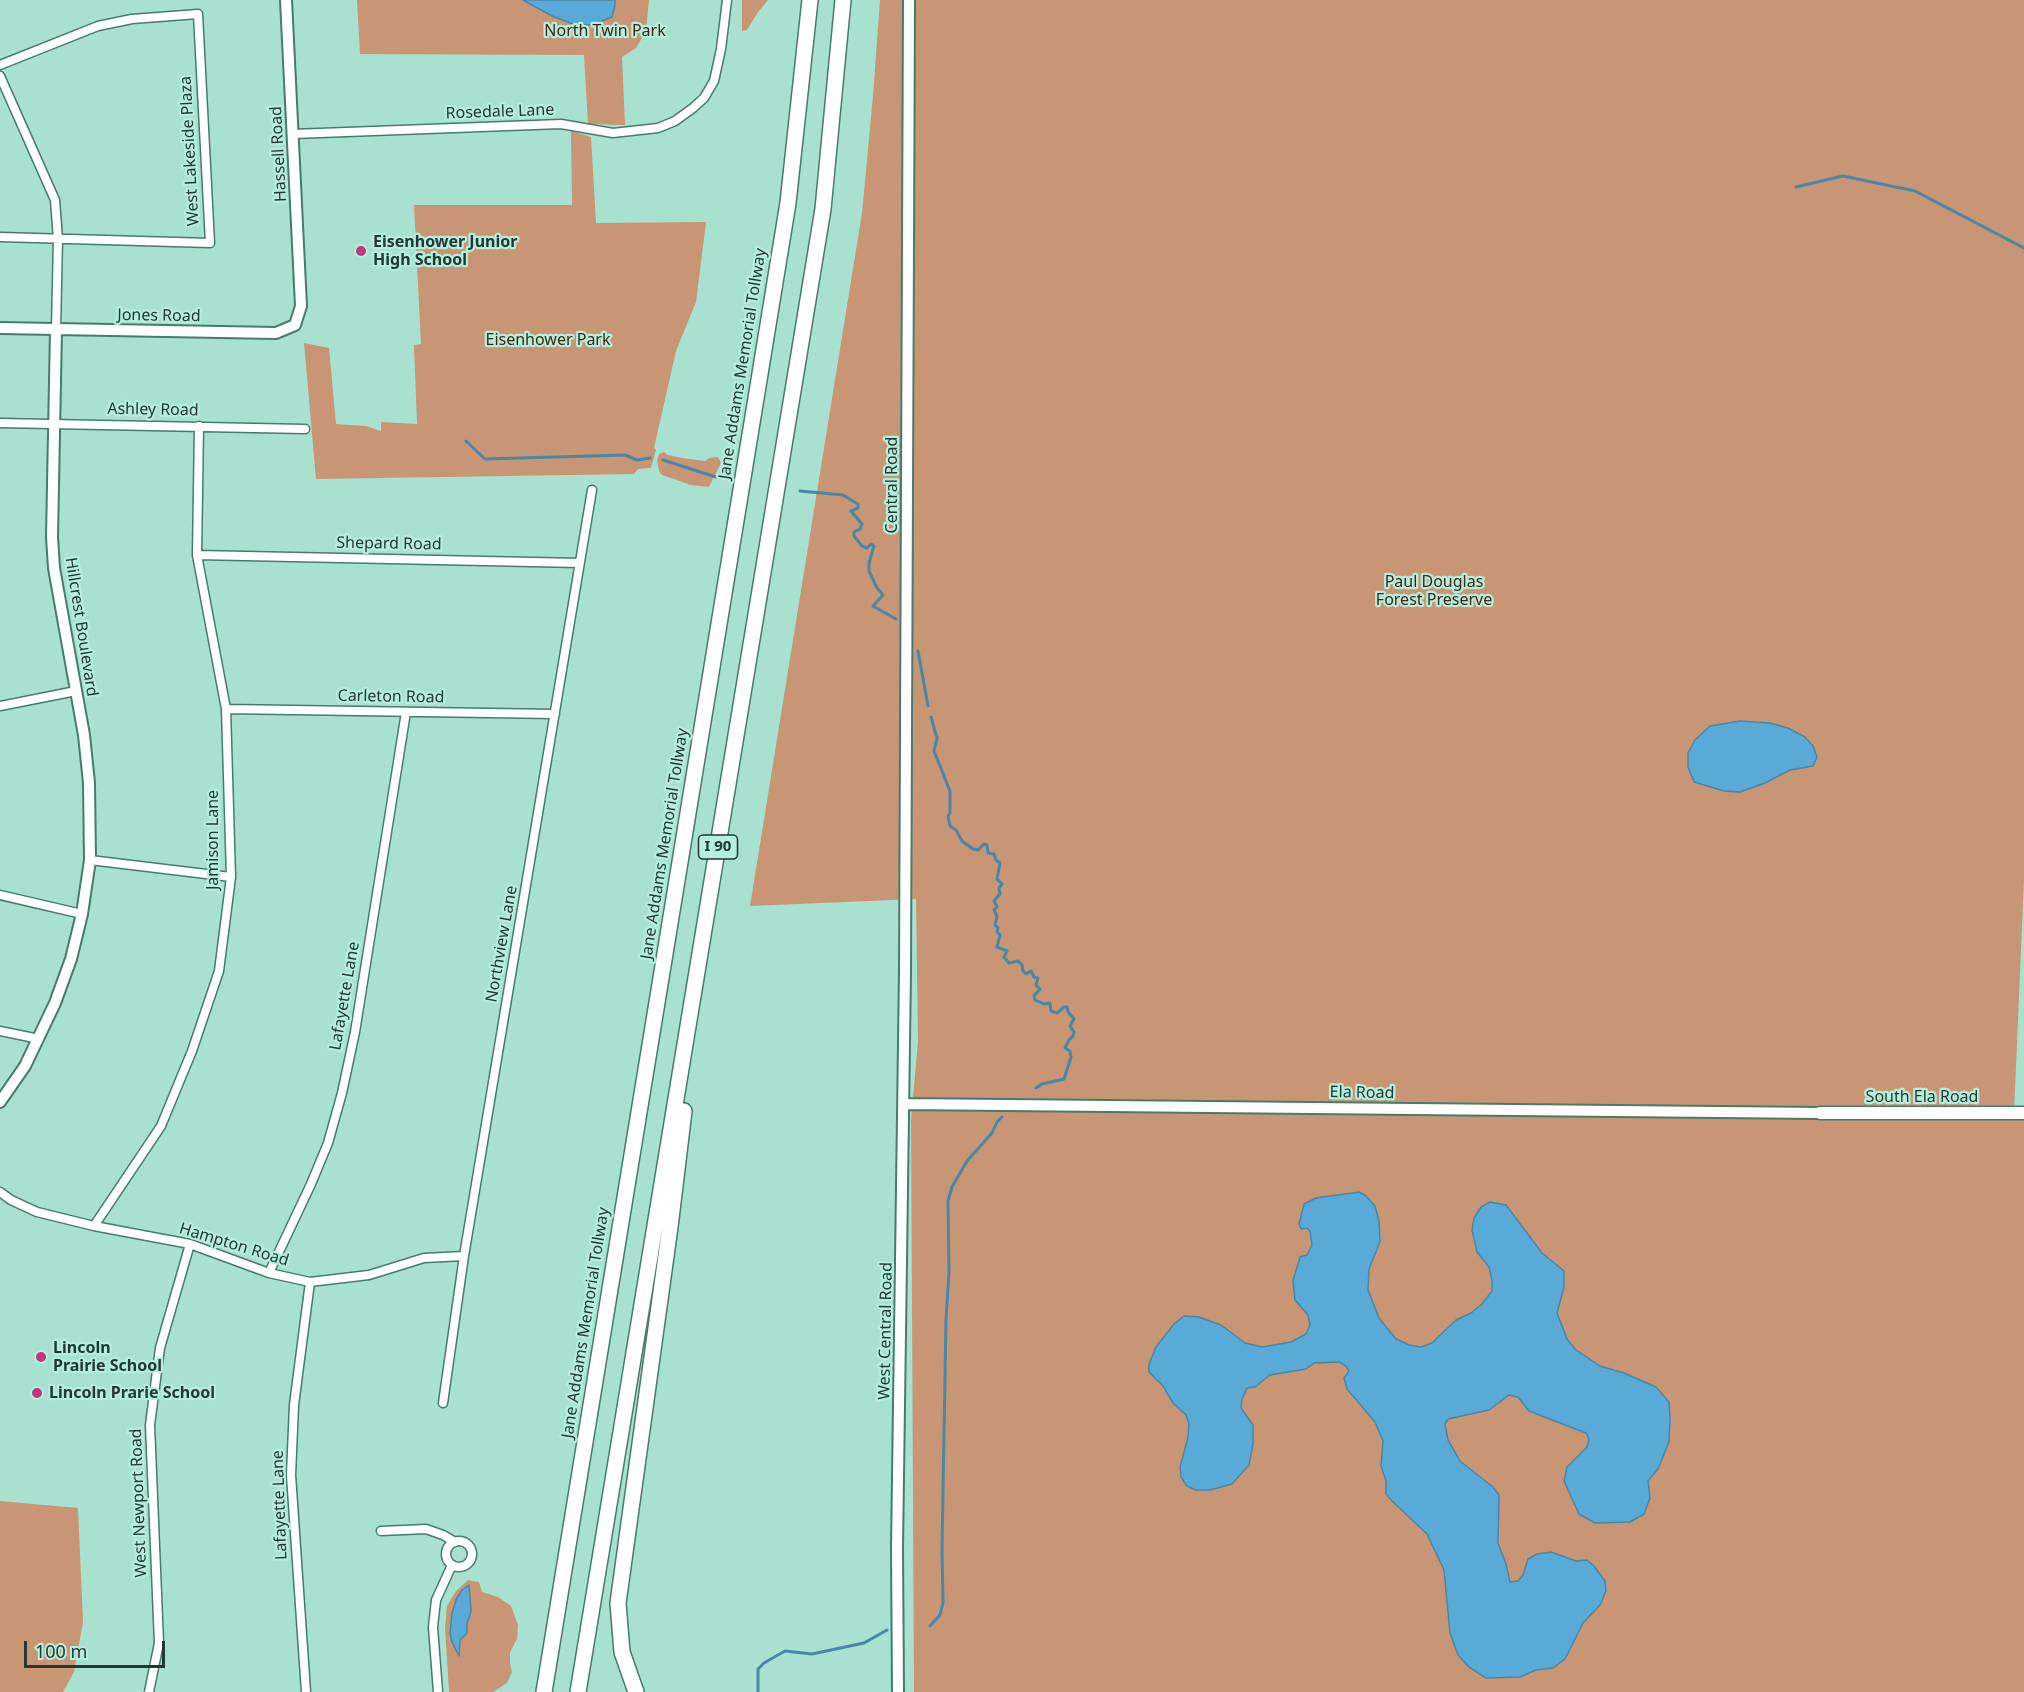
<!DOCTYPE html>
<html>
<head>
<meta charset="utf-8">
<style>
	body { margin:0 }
	#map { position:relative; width:2024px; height:1692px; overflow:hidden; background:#a8e1d0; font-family:"Noto Sans",sans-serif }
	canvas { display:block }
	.scale { position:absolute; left:24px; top:1641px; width:141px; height:27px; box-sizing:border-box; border:3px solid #223932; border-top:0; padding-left:8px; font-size:18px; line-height:21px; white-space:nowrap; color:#223932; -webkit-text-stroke:4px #b5eedd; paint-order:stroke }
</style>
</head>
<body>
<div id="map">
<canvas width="2024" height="1692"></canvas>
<div class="scale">100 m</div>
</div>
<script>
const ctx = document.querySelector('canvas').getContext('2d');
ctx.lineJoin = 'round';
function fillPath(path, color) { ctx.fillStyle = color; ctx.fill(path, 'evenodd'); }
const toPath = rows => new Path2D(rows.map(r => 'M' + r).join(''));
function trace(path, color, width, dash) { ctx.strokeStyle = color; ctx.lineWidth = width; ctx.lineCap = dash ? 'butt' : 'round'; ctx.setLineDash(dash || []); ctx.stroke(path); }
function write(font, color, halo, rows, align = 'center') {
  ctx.font = font + ' "Noto Sans",sans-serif'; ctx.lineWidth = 4.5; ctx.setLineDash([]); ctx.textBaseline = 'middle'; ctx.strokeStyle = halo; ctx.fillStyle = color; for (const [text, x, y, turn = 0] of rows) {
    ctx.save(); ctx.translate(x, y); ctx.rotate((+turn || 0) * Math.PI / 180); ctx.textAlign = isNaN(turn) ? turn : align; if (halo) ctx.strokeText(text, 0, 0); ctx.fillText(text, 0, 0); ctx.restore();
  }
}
fillPath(toPath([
	[357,0,649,0,646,31,636,48,622,57,625,125,588,124,584,55,360,54],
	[742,0,768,0,758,12,747,30,742,31],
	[880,0,2024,0,2024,880,2014,1113,2024,1113,2024,1692,914,1692,911,1119,918,1042,916,899,750,906,862,213,873,96],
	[571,131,591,137,596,223,706,222,696,302,676,351,654,448,656,450,651,468,638,469,634,474,316,479,304,343,329,348,336,424,366,426,381,431,381,422,417,424,414,345,421,344,414,205,572,205],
	[664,452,668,455,682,458,705,461,709,458,718,457,721,463,709,487,691,485,662,475,659,471,657,460,659,454],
	[0,1501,78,1508,83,1622,74,1672,63,1692,0,1692],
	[468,1580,479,1582,482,1592,498,1597,511,1606,518,1625,517,1639,510,1652,510,1663,512,1672,507,1683,493,1692,449,1692,445,1628,447,1606,456,1591]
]), '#c89674');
const water = toPath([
	[523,0,615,0,615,5,612,17,592,25,573,24,552,16,523,0],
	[1740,721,1770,723,1788,728,1805,737,1813,746,1817,757,1813,766,1790,770,1765,783,1740,792,1724,791,1694,782,1688,767,1688,753,1695,740,1710,726,1740,721],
	[1359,1192,1365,1195,1375,1206,1379,1221,1380,1242,1369,1269,1368,1290,1379,1318,1396,1339,1409,1345,1421,1347,1432,1343,1456,1320,1471,1313,1482,1304,1492,1291,1492,1281,1489,1267,1477,1252,1472,1230,1474,1218,1481,1207,1490,1202,1506,1205,1542,1253,1564,1271,1564,1287,1557,1313,1567,1339,1576,1350,1600,1366,1624,1373,1656,1387,1669,1402,1670,1418,1669,1442,1658,1469,1648,1481,1650,1498,1644,1514,1630,1522,1595,1523,1579,1514,1564,1481,1567,1467,1587,1447,1589,1439,1586,1433,1529,1411,1518,1397,1509,1395,1489,1410,1448,1419,1445,1424,1448,1440,1460,1461,1493,1487,1499,1495,1498,1543,1506,1564,1510,1582,1518,1581,1523,1575,1528,1559,1537,1554,1551,1552,1576,1561,1587,1560,1594,1566,1605,1581,1606,1591,1600,1605,1583,1623,1565,1659,1553,1668,1536,1670,1520,1677,1486,1678,1469,1667,1458,1655,1450,1633,1444,1570,1427,1534,1392,1501,1386,1494,1386,1481,1381,1466,1383,1441,1375,1422,1347,1389,1344,1378,1349,1371,1346,1366,1339,1362,1314,1363,1306,1369,1270,1375,1255,1387,1247,1388,1242,1399,1241,1408,1253,1425,1253,1444,1249,1465,1232,1484,1210,1490,1196,1490,1187,1486,1181,1477,1180,1467,1188,1437,1189,1424,1186,1415,1173,1403,1163,1386,1149,1372,1149,1364,1156,1347,1174,1324,1184,1316,1199,1317,1221,1325,1245,1343,1262,1347,1291,1342,1306,1334,1310,1325,1308,1315,1295,1300,1293,1281,1300,1257,1307,1255,1312,1245,1310,1231,1307,1228,1301,1229,1299,1224,1304,1204,1316,1198,1359,1192],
	[469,1585,471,1611,467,1624,467,1633,460,1640,459,1656,452,1642,450,1633,452,1613,456,1600,462,1590,469,1585]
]);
fillPath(water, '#59aad7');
trace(water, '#4888a6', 1.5);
trace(toPath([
	[1796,187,1843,176,1915,191,2024,248],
	[466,441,485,459,625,455,637,460,650,458],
	[663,460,716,477],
	[800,491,843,495,858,504,858,508,851,511,862,524,860,529,854,532,854,536,862,546,867,548,871,544,874,546,869,563,869,571,877,588,883,595,873,606,896,619],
	[918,651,928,706],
	[931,717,937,738,934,751,950,791,950,813,948,816,950,826,956,830,962,841,973,849,978,850,984,844,987,845,988,853,994,854,996,860,1000,863,997,879,1002,884,999,888,1000,894,994,901,997,907,994,910,997,916,995,925,998,928,997,932,1000,935,997,947,1007,951,1004,957,1009,963,1018,961,1022,965,1023,971,1026,974,1031,971,1034,977,1038,978,1036,985,1040,989,1034,996,1035,1000,1044,1004,1050,1003,1051,1011,1057,1013,1064,1007,1067,1007,1068,1012,1074,1019,1070,1026,1074,1032,1073,1036,1069,1040,1065,1048,1070,1051,1071,1057,1064,1079,1042,1084,1036,1088],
	[930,1626,940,1615,943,1603,942,1549,946,1320,949,1272,948,1201,952,1187,967,1161,992,1133,997,1122,1002,1117],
	[758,1692,758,1669,764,1663,785,1651,812,1654,864,1643,887,1630]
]), '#4888a6', 3);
const minor = toPath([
	[0,65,98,26,132,19,198,14,210,243,0,237],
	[0,76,55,200,58,239,56,329],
	[293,134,561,124,613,133,658,128,675,121,693,108,704,98,714,81,721,49,727,0],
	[0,423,305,429],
	[197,555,580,563],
	[0,706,76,691],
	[226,709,555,714],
	[90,860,231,877],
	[0,895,82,914],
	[0,1031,39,1039],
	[0,1192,11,1200,37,1212,94,1226,190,1244,269,1273,310,1282,369,1275,424,1258,464,1256],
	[94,1226,161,1126,192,1051,219,971,231,877,226,709,197,555,199,426],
	[269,1273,311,1184,328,1143,342,1093,355,1032,406,712],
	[443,1403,464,1256,592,490],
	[381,1531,426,1529,443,1535,455,1542],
	'446 1554a13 13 0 1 1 26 0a13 13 0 1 1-26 0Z',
	[149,1692,159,1643,150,1425,160,1348,190,1244],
	[306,1692,291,1475,294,1405,310,1282],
	[438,1692,433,1627,436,1600,452,1565]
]);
const tertiary = toPath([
	[0,328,276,333,295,325,301,306,286,0],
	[0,1102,25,1066,55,1003,71,959,82,914,90,860,89,783,84,735,54,568,52,537,56,329],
	[904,1104,1820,1113],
	[898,1692,897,1549,905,971,909,0]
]);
const secondary = toPath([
	[1820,1113,2024,1113]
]);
const motorway = toPath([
	[544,1692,788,203,810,0],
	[578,1692,823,209,843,0],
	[636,1692,622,1652,618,1603,670,1227,684,1111]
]);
trace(minor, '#467b6d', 11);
trace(tertiary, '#467b6d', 14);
trace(secondary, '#467b6d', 15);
trace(motorway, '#467b6d', 18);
trace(minor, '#fff', 8);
trace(tertiary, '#fff', 10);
trace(secondary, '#fff', 12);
trace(motorway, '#fff', 15);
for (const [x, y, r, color] of [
	[361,251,6,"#bf3879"],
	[41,1357,6,"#bf3879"],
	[37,1393,6,"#bf3879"]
]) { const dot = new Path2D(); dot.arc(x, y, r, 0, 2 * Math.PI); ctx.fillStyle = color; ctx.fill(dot); trace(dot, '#b5eedd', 2); }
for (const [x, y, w] of [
	[718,847,39]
]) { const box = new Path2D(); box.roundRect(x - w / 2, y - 12, w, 24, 4.5); ctx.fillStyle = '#b5eedd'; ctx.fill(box); trace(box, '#223932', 1.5); }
write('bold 15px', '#223932', null, [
	["I 90",718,847]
]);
write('16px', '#412511', '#b5eedd', [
	["North Twin Park",605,31],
	["Eisenhower Park",548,340],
	["Paul Douglas",1434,582],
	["Forest Preserve",1434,600]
]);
write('16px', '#223932', '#b5eedd', [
	["Rosedale Lane",500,112,-2],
	["West Lakeside Plaza",190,151,-93],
	["Hassell Road",279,154,-93],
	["Jones Road",159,316,1],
	["Jane Addams Memorial Tollway",743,364,-81],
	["Ashley Road",153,410,1],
	["Central Road",892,485,-90],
	["Shepard Road",389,544,1],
	["Hillcrest Boulevard",81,627,81],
	["Carleton Road",391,697,1],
	["Jamison Lane",213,840,-90],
	["Jane Addams Memorial Tollway",665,844,-81],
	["Northview Lane",502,944,-80],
	["Lafayette Lane",345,996,-80],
	["Ela Road",1362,1093,1],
	["South Ela Road",1922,1097],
	["Hampton Road",234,1245,17],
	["Jane Addams Memorial Tollway",586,1323,-81],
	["West Central Road",886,1331,-89],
	["West Newport Road",139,1503,-92],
	["Lafayette Lane",280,1505,-92]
]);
write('bold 16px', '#223932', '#b5eedd', [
	["Eisenhower Junior",373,242],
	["High School",373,260],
	["Lincoln",53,1348],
	["Prairie School",53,1366],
	["Lincoln Prarie School",49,1393]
], 'left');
</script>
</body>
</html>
